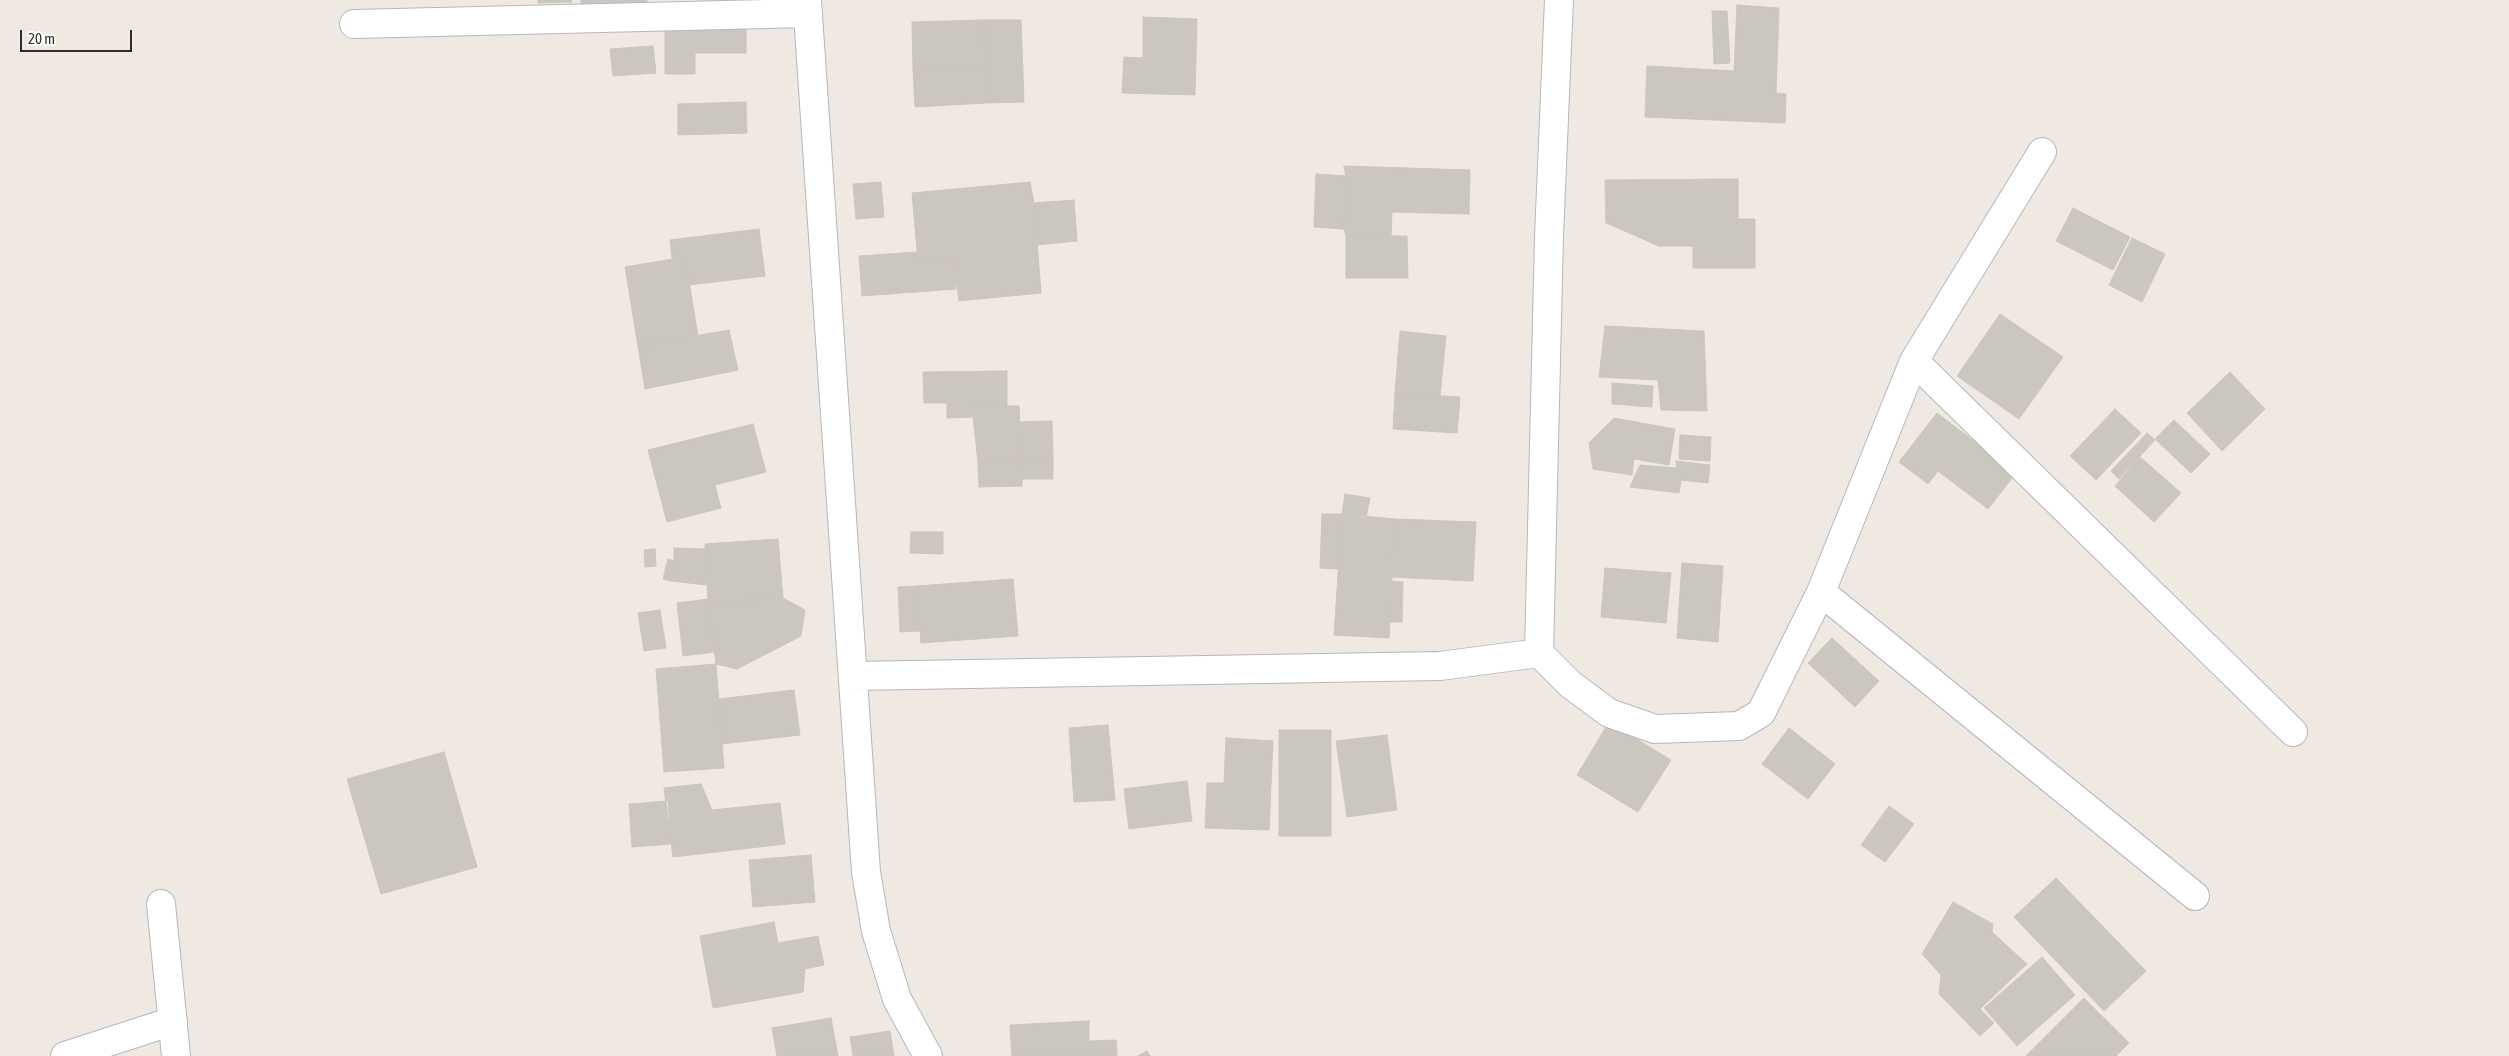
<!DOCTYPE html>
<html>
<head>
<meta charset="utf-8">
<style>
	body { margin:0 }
	#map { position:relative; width:2509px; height:1056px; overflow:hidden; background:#efe9e1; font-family:"Asap Condensed",sans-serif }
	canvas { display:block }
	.scale { position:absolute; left:20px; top:30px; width:112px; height:22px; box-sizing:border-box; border:2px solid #2e2e2e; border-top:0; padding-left:6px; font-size:15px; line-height:18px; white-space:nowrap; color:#2e2e2e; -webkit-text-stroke:4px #fff; paint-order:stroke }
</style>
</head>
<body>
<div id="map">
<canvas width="2509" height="1056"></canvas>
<div class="scale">20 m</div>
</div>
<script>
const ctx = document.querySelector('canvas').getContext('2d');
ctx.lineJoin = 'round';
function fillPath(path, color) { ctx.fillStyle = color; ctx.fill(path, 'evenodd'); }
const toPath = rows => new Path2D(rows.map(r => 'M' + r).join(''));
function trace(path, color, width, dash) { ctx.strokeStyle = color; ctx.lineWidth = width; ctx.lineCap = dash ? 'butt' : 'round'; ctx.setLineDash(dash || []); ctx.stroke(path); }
const building = toPath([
	[538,0,571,0,572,2,538,3,538,0],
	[581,0,647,0,647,8,581,5,581,0],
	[1737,5,1779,8,1776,93,1786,94,1785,123,1645,117,1647,66,1734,71,1737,5],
	[1712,11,1727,11,1730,63,1714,64,1712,11],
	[1143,17,1197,19,1195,95,1122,93,1124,57,1143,58,1143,17],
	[984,20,1021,20,1024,102,986,103,984,20],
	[984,20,985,68,913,70,912,22,984,20],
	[665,29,746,29,746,53,695,53,695,74,665,74,665,29],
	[653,46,656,73,613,76,610,49,653,46],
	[985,68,986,103,915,107,913,70,985,68],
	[746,102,747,133,678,135,678,104,746,102],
	[1344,166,1470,170,1469,214,1392,212,1391,236,1346,236,1344,229,1346,176,1344,166],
	[1316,174,1346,176,1344,229,1314,227,1316,174],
	[1738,179,1738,219,1755,219,1755,268,1693,268,1693,246,1659,246,1606,223,1605,180,1738,179],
	[881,182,884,217,856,219,853,184,881,182],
	[1030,182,1034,203,1041,293,959,301,954,260,918,262,912,193,1030,182],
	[1074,200,1077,241,1037,245,1034,203,1074,200],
	[2073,208,2130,237,2113,270,2056,241,2073,208],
	[759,229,765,276,689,285,685,257,672,258,670,240,759,229],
	[1346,236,1407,236,1408,278,1346,278,1346,236],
	[2132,238,2165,254,2142,302,2109,285,2132,238],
	[917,252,918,262,954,260,956,289,862,296,859,256,917,252],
	[685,257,698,336,638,346,625,267,685,257],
	[2000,314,2063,357,2019,419,1957,376,2000,314],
	[1605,326,1704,331,1707,411,1661,410,1658,380,1599,377,1605,326],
	[729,330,738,370,645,389,638,346,729,330],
	[1400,331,1446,336,1440,396,1395,393,1400,331],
	[1007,371,1007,406,972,406,972,417,947,418,947,403,924,403,923,372,1007,371],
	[2230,372,2265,409,2222,451,2187,413,2230,372],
	[1612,383,1653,386,1652,407,1612,404,1612,383],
	[1395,393,1460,397,1457,433,1393,429,1395,393],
	[972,406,1019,406,1022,462,978,463,972,406],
	[2115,409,2141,433,2096,480,2070,456,2115,409],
	[1937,413,2016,473,1988,509,1938,471,1928,484,1899,462,1937,413],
	[1614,418,1675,429,1669,465,1634,459,1632,475,1593,469,1589,443,1614,418],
	[2174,420,2210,454,2191,473,2155,439,2174,420],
	[1052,421,1053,460,1022,462,1019,422,1052,421],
	[753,424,766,472,715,485,721,508,667,522,648,450,753,424],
	[2147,433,2155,440,2119,479,2111,471,2147,433],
	[1680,435,1711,437,1710,461,1679,459,1680,435],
	[2140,457,2181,493,2154,522,2115,486,2140,457],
	[1053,460,1053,479,1022,479,1022,462,1053,460],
	[1676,461,1710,465,1708,483,1681,480,1679,493,1630,487,1640,465,1677,468,1676,461],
	[1022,462,1022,486,979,487,978,463,1022,462],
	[1345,494,1370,498,1366,518,1342,514,1345,494],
	[1322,514,1342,514,1338,569,1320,568,1322,514],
	[1342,514,1395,519,1389,638,1334,635,1342,514],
	[1395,519,1476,522,1473,581,1391,577,1395,519],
	[911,532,943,532,943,554,910,553,911,532],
	[778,539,783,598,708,603,705,544,778,539],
	[674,548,706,549,706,585,671,581,674,561,674,548],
	[655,549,656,566,645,567,644,550,655,549],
	[668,559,674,561,671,581,663,579,668,559],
	[1682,563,1723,566,1718,642,1677,638,1682,563],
	[1605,568,1671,573,1666,623,1601,617,1605,568],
	[1013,579,1018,636,921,643,917,586,1013,579],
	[1391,581,1403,582,1402,622,1390,622,1391,581],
	[917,586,920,631,900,632,898,587,917,586],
	[783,598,805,610,801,636,737,669,716,664,708,603,783,598],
	[708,599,714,652,683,656,677,603,708,599],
	[660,610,666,648,644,651,638,613,660,610],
	[1832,638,1879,681,1855,707,1808,663,1832,638],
	[716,664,724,768,664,772,656,669,716,664],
	[794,690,800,735,722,744,719,699,794,690],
	[1609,722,1671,760,1638,812,1577,775,1609,722],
	[1108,725,1115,800,1074,802,1069,728,1108,725],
	[1789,728,1835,764,1808,799,1762,764,1789,728],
	[1279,730,1331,730,1331,836,1279,836,1279,730],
	[1387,735,1397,810,1347,817,1336,741,1387,735],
	[1226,738,1273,741,1269,830,1205,828,1207,783,1224,783,1226,738],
	[444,752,477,867,381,894,347,779,444,752],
	[1187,781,1192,821,1129,829,1124,789,1187,781],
	[701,784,712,810,780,803,785,844,673,857,664,788,701,784],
	[668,801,671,844,632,847,629,804,668,801],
	[1889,806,1914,824,1885,862,1861,845,1889,806],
	[811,855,815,902,753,907,749,860,811,855],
	[2056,878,2146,971,2104,1011,2014,917,2056,878],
	[1953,902,1993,924,1992,932,2027,964,1980,1009,1994,1023,1980,1036,1939,994,1941,975,1922,954,1953,902],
	[774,922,778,943,818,936,824,965,805,969,803,992,713,1008,700,936,774,922],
	[2042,957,2075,995,2017,1046,1984,1008,2042,957],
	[2084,998,2129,1043,2116,1056,2026,1056,2084,998],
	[831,1018,838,1056,777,1056,772,1028,831,1018],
	[1089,1021,1089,1041,1116,1040,1117,1056,1012,1056,1010,1025,1089,1021],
	[890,1031,894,1056,853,1056,850,1037,890,1031],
	[1147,1051,1150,1056,1138,1056,1147,1051]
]);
fillPath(building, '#cbc7bf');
trace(building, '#cbc5ba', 1);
const street = toPath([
	[807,0,866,872,876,931,897,999,928,1056],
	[354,24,808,13],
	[1914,361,2293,732],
	[1821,592,2195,896],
	[1539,653,1549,236,1559,0],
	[853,676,1440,666,1539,653,1570,684,1609,713,1655,729,1739,726,1761,713,1821,592,1914,361,2042,152],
	[161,904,176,1056],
	[65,1056,173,1021]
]);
trace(street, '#b4b7c1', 30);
trace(street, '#fff', 28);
</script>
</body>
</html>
